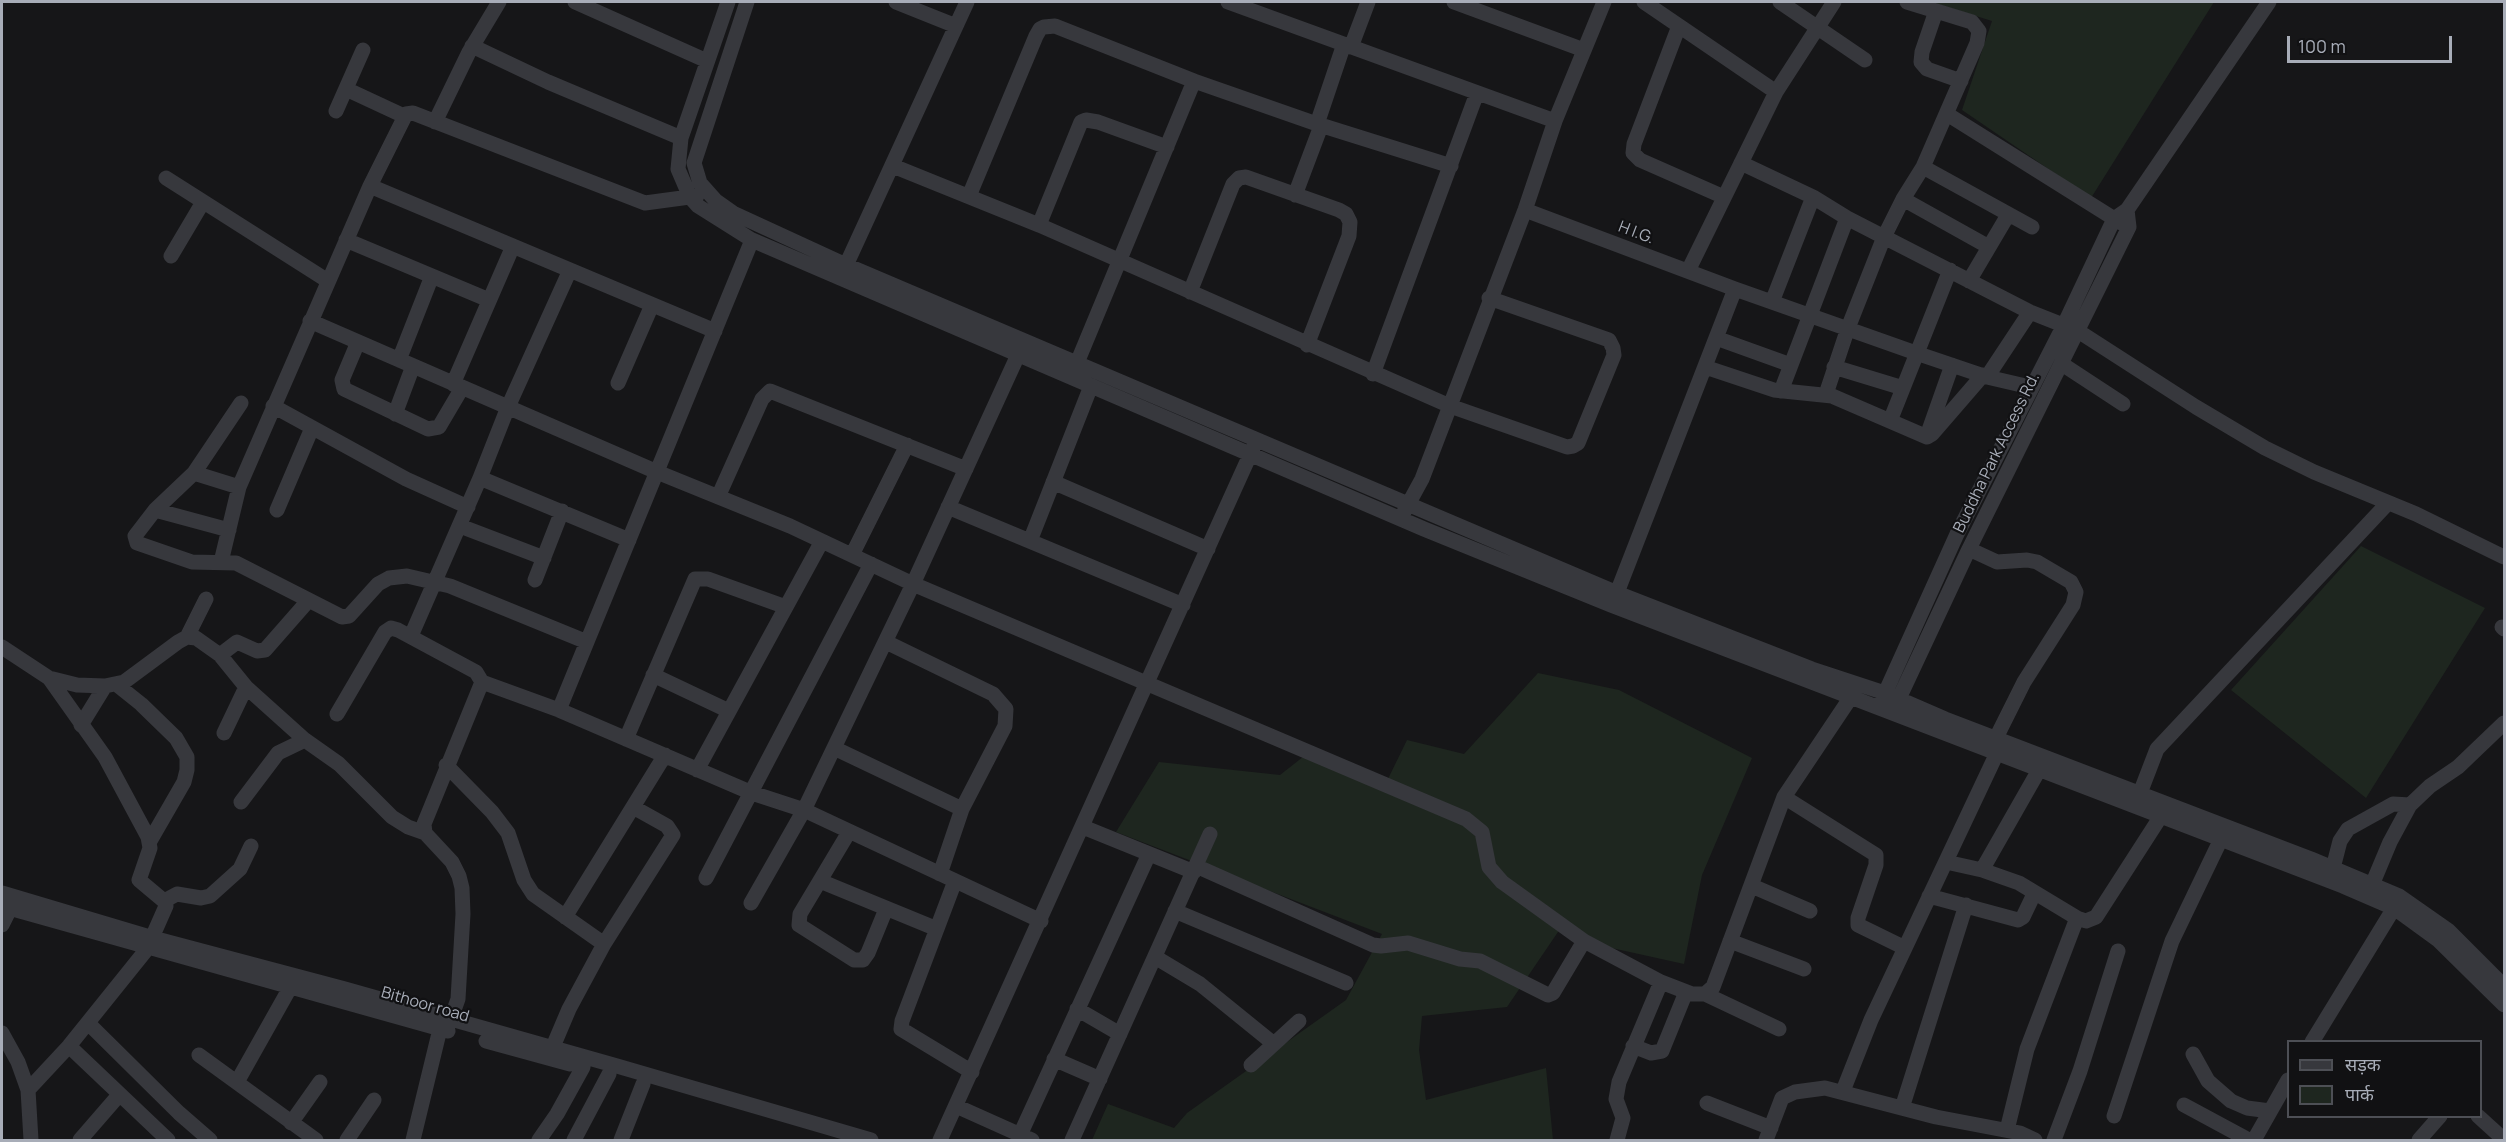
<!DOCTYPE html>
<html>
<head>
<meta charset="utf-8">
<style>
	body { margin:0 }
	#map { position:relative; width:2506px; height:1142px; overflow:hidden; background:#161618; font-family:Manrope,"Noto Sans Devanagari",sans-serif }
	canvas { display:block }
	.frame { position:absolute; inset:0; border:3px solid #a8adb8; pointer-events:none }
	.legend { position:absolute; left:2287px; top:1040px; width:195px; height:78px; box-sizing:border-box; background:#111113; border:2px solid #4d4f55; margin:0; padding:8px 10px; list-style:none; font-size:18px; color:#a8adb8 }
	.legend li { display:flex; align-items:center; gap:12px; height:30px }
	.legend b { width:30px; border:2px solid #4d4f55 }
	.scale { position:absolute; left:2287px; top:36px; width:165px; height:27px; box-sizing:border-box; border:3px solid #a8adb8; border-top:0; padding-left:8px; font-size:18px; line-height:21px; white-space:nowrap; color:#a8adb8; -webkit-text-stroke:4px #111113; paint-order:stroke }
</style>
</head>
<body>
<div id="map">
<canvas width="2506" height="1142"></canvas>
<div class="frame"></div>
<ul class="legend">
<li><b style="height:8px;background:#37383d"></b>सड़क</li>
<li><b style="height:16px;background:#1e261f"></b>पार्क</li>
</ul>
<div class="scale">100 m</div>
</div>
<script>
const ctx = document.querySelector('canvas').getContext('2d');
ctx.lineJoin = 'round';
function fillPath(path, color) { ctx.fillStyle = color; ctx.fill(path, 'evenodd'); }
const toPath = rows => new Path2D(rows.map(r => 'M' + r).join(''));
function trace(path, color, width, dash) { ctx.strokeStyle = color; ctx.lineWidth = width; ctx.lineCap = dash ? 'butt' : 'round'; ctx.setLineDash(dash || []); ctx.stroke(path); }
function write(font, color, halo, rows, align = 'center') {
  ctx.font = font + ' Manrope,sans-serif'; ctx.lineWidth = 4.5; ctx.setLineDash([]); ctx.textBaseline = 'middle'; ctx.strokeStyle = halo; ctx.fillStyle = color; for (const [text, x, y, turn = 0] of rows) {
    ctx.save(); ctx.translate(x, y); ctx.rotate((+turn || 0) * Math.PI / 180); ctx.textAlign = isNaN(turn) ? turn : align; if (halo) ctx.strokeText(text, 0, 0); ctx.fillText(text, 0, 0); ctx.restore();
  }
}
fillPath(toPath([
	[1931,2,2214,2,2091,198,1962,110,1992,21],
	[2361,546,2485,608,2366,798,2231,690],
	[1538,673,1619,690,1752,758,1702,875,1684,964,1589,943,1560,929,1507,1007,1422,1016,1419,1050,1426,1100,1546,1068,1553,1140,1092,1140,1108,1104,1174,1128,1187,1113,1346,1000,1382,934,1116,832,1159,762,1280,775,1308,753,1386,783,1407,740,1464,754]
]), '#1e261f');
trace(toPath([
	[575,2,707,61],
	[728,2,681,138,678,169,690,197,698,206,752,240,1424,529,1611,605,2343,886,2394,908,2438,940,2504,1005],
	[747,2,694,163,700,183,716,201,733,213,846,265,1617,593,1812,669,1885,693,1945,719,2311,859,2399,896,2449,931,2504,986],
	[896,2,956,26],
	[1228,2,1555,121],
	[1454,2,1584,50],
	[1644,2,1776,92],
	[1780,2,1865,60],
	[1936,11,1922,52,1921,62,1927,69,1961,81],
	[1679,26,1634,144,1633,153,1640,160,1724,197],
	[472,46,548,82,681,138],
	[1351,47,1368,2],
	[346,89,404,116],
	[336,111,363,50],
	[1947,114,2121,223],
	[435,122,469,52,499,2],
	[1317,124,1344,44],
	[1741,163,1813,197,1847,218,2030,312,2078,331,2196,407,2265,448,2314,472,2416,514,2504,557],
	[893,166,1039,225,1450,406,1567,447,1573,446,1578,443,1614,355,1613,348,1609,340,1489,298],
	[1923,167,2032,227],
	[166,178,328,281],
	[370,186,715,331],
	[1295,195,1321,126],
	[969,196,1036,36,1040,29,1044,27,1055,26,1194,81,1317,124,1451,166],
	[1903,199,1989,247],
	[1525,210,1735,289,1916,353,1987,377,2030,387],
	[1039,225,1081,122,1086,120,1098,122,1167,147],
	[346,240,489,300],
	[171,256,203,202],
	[1688,271,1776,92,1834,2],
	[842,274,967,2],
	[1969,281,2008,215],
	[1190,292,1233,184,1239,178,1246,177,1339,210,1346,214,1350,222,1349,236,1307,345],
	[1772,302,1813,197],
	[310,321,657,472,790,526,913,584,1466,819,1482,832,1489,867,1502,882,1584,941,1661,982,1692,994,1705,994,1713,987,1784,797,1851,697],
	[1716,338,1791,365],
	[358,342,342,380,344,389,428,429,439,427,462,388],
	[399,360,432,276],
	[1077,363,1194,81],
	[2062,364,2123,404],
	[1705,367,1774,390,1832,396,1927,437,1932,434,1983,375],
	[1834,367,1903,388],
	[1373,374,1477,93],
	[1987,377,2030,312],
	[618,383,652,305],
	[453,384,513,246],
	[1781,391,1847,218],
	[1826,394,1848,328,1884,237,1903,199,1923,167,1977,43,1979,31,1972,22,1907,2],
	[241,403,194,473,155,510,135,536,137,543,192,562,236,563,342,617,349,616,378,584,389,578,407,576,450,586,587,642],
	[273,406,406,479,468,507],
	[395,414,413,366],
	[1890,421,1950,270],
	[1928,433,1952,365],
	[194,473,239,487],
	[480,478,629,540],
	[1053,482,1208,549],
	[718,497,762,399,770,391,966,469],
	[948,507,1183,605],
	[155,510,229,530],
	[277,510,312,428],
	[1404,512,1422,479,1525,210,1555,121,1604,2],
	[460,526,544,558],
	[1030,541,1091,386],
	[1969,549,1997,562,2027,560,2037,562,2071,582,2076,592,2073,605,2024,682,1996,738],
	[852,555,907,445],
	[221,562,239,487,370,186,406,114,413,113,645,203,697,196],
	[535,580,562,511],
	[1613,603,1735,289],
	[2502,627,2504,629],
	[411,636,480,478,508,407,570,270],
	[187,637,206,599],
	[886,642,993,694,1006,709,1005,726,962,809,940,874],
	[2,647,49,678,77,685,105,686,124,682,178,642,187,637,196,638,220,655,246,687,305,740,339,764,392,817,408,827,425,833],
	[220,655,237,642,257,651,265,650,308,601],
	[653,675,729,711],
	[116,684,141,704,176,738,187,757,187,770,184,782,150,841],
	[1881,702,1957,534,2064,325,2114,219,2127,210,2269,2],
	[1895,707,1969,549,2129,227,2127,210],
	[559,710,752,240],
	[337,714,385,632,391,628,398,630,476,672,482,682],
	[81,725,105,686],
	[224,733,246,687],
	[626,739,695,579,708,579,786,607],
	[834,748,962,809],
	[446,765,492,812,508,833,524,880,533,894,604,944],
	[697,770,822,541],
	[1784,797,1876,855,1876,865,1858,918,1858,925,1905,948],
	[2137,801,2157,749,2387,504],
	[241,802,278,753,305,740],
	[1083,827,1194,872],
	[849,832,800,914,799,925,854,960,863,960,868,953,886,909],
	[1946,862,1982,870,2019,883,2077,918,2027,1049,2007,1130],
	[1196,866,1373,945,1381,946,1408,943,1460,959,1480,961,1548,995,1553,993,1584,941],
	[2333,868,2340,841,2348,829,2393,804,2410,805],
	[1982,870,2039,770],
	[706,878,871,564],
	[820,881,937,929],
	[955,881,902,1021,901,1029,972,1072],
	[2372,885,2390,842,2410,805,2430,786,2458,767,2504,723],
	[1752,886,1810,911],
	[2,893,153,938,345,989,617,1066,871,1140],
	[1929,896,2018,920,2023,917,2034,894],
	[164,901,177,894,201,898,210,896,240,869,251,846],
	[751,903,804,810,913,584,1018,355],
	[2,906,448,1031],
	[1175,911,1346,983],
	[565,917,665,755],
	[2077,918,2086,921,2096,917,2161,816],
	[2,925,10,909],
	[1730,941,1804,969],
	[1155,957,1200,984,1274,1044],
	[1705,994,1779,1029],
	[1077,1009,1120,1034],
	[88,1023,179,1113,210,1140],
	[2,1033,18,1062,28,1090,31,1140],
	[486,1041,570,1064],
	[2312,1042,2394,908],
	[69,1046,168,1140],
	[1633,1046,1651,1053,1662,1051,1686,992],
	[552,1049,569,1009,604,944,673,835,667,826,633,807],
	[2193,1054,2208,1081,2231,1101,2247,1108,2270,1111],
	[199,1055,316,1140],
	[1054,1059,1100,1079],
	[1251,1065,1299,1021],
	[237,1082,291,986],
	[28,1090,69,1046,147,949,166,906,164,901,139,880,150,848,148,837,105,757,49,678],
	[1843,1091,1871,1020,1997,753],
	[1707,1103,1771,1128],
	[2184,1105,2249,1140],
	[956,1106,1032,1140],
	[1902,1108,1966,905],
	[2114,1116,2172,941,2221,839],
	[2478,1116,2500,1136],
	[291,1123,320,1082],
	[1020,1135,1149,854],
	[80,1140,119,1095],
	[347,1140,374,1100],
	[413,1140,440,1029,453,1013,458,999,463,914,462,888,459,876,452,862,425,833,424,824,482,682,559,710,752,793,804,810,1041,921],
	[539,1140,557,1114,583,1067],
	[574,1140,609,1074],
	[621,1140,643,1084],
	[940,1140,1254,446],
	[1072,1140,1210,834],
	[1617,1140,1623,1118,1616,1099,1619,1082,1661,982],
	[1766,1140,1782,1098,1795,1092,1825,1088,1936,1117,2020,1133,2035,1140],
	[2054,1140,2080,1071,2118,951],
	[2254,1140,2288,1080],
	[2419,1140,2440,1116]
]), '#37383d', 15);
write('16px', '#a8adb8', '#111113', [
	["H I.G.",1636,233,21],
	["Buddha Park Access Rd.",1997,453,-64],
	["Bithoor road",425,1005,16]
]);
</script>
</body>
</html>
